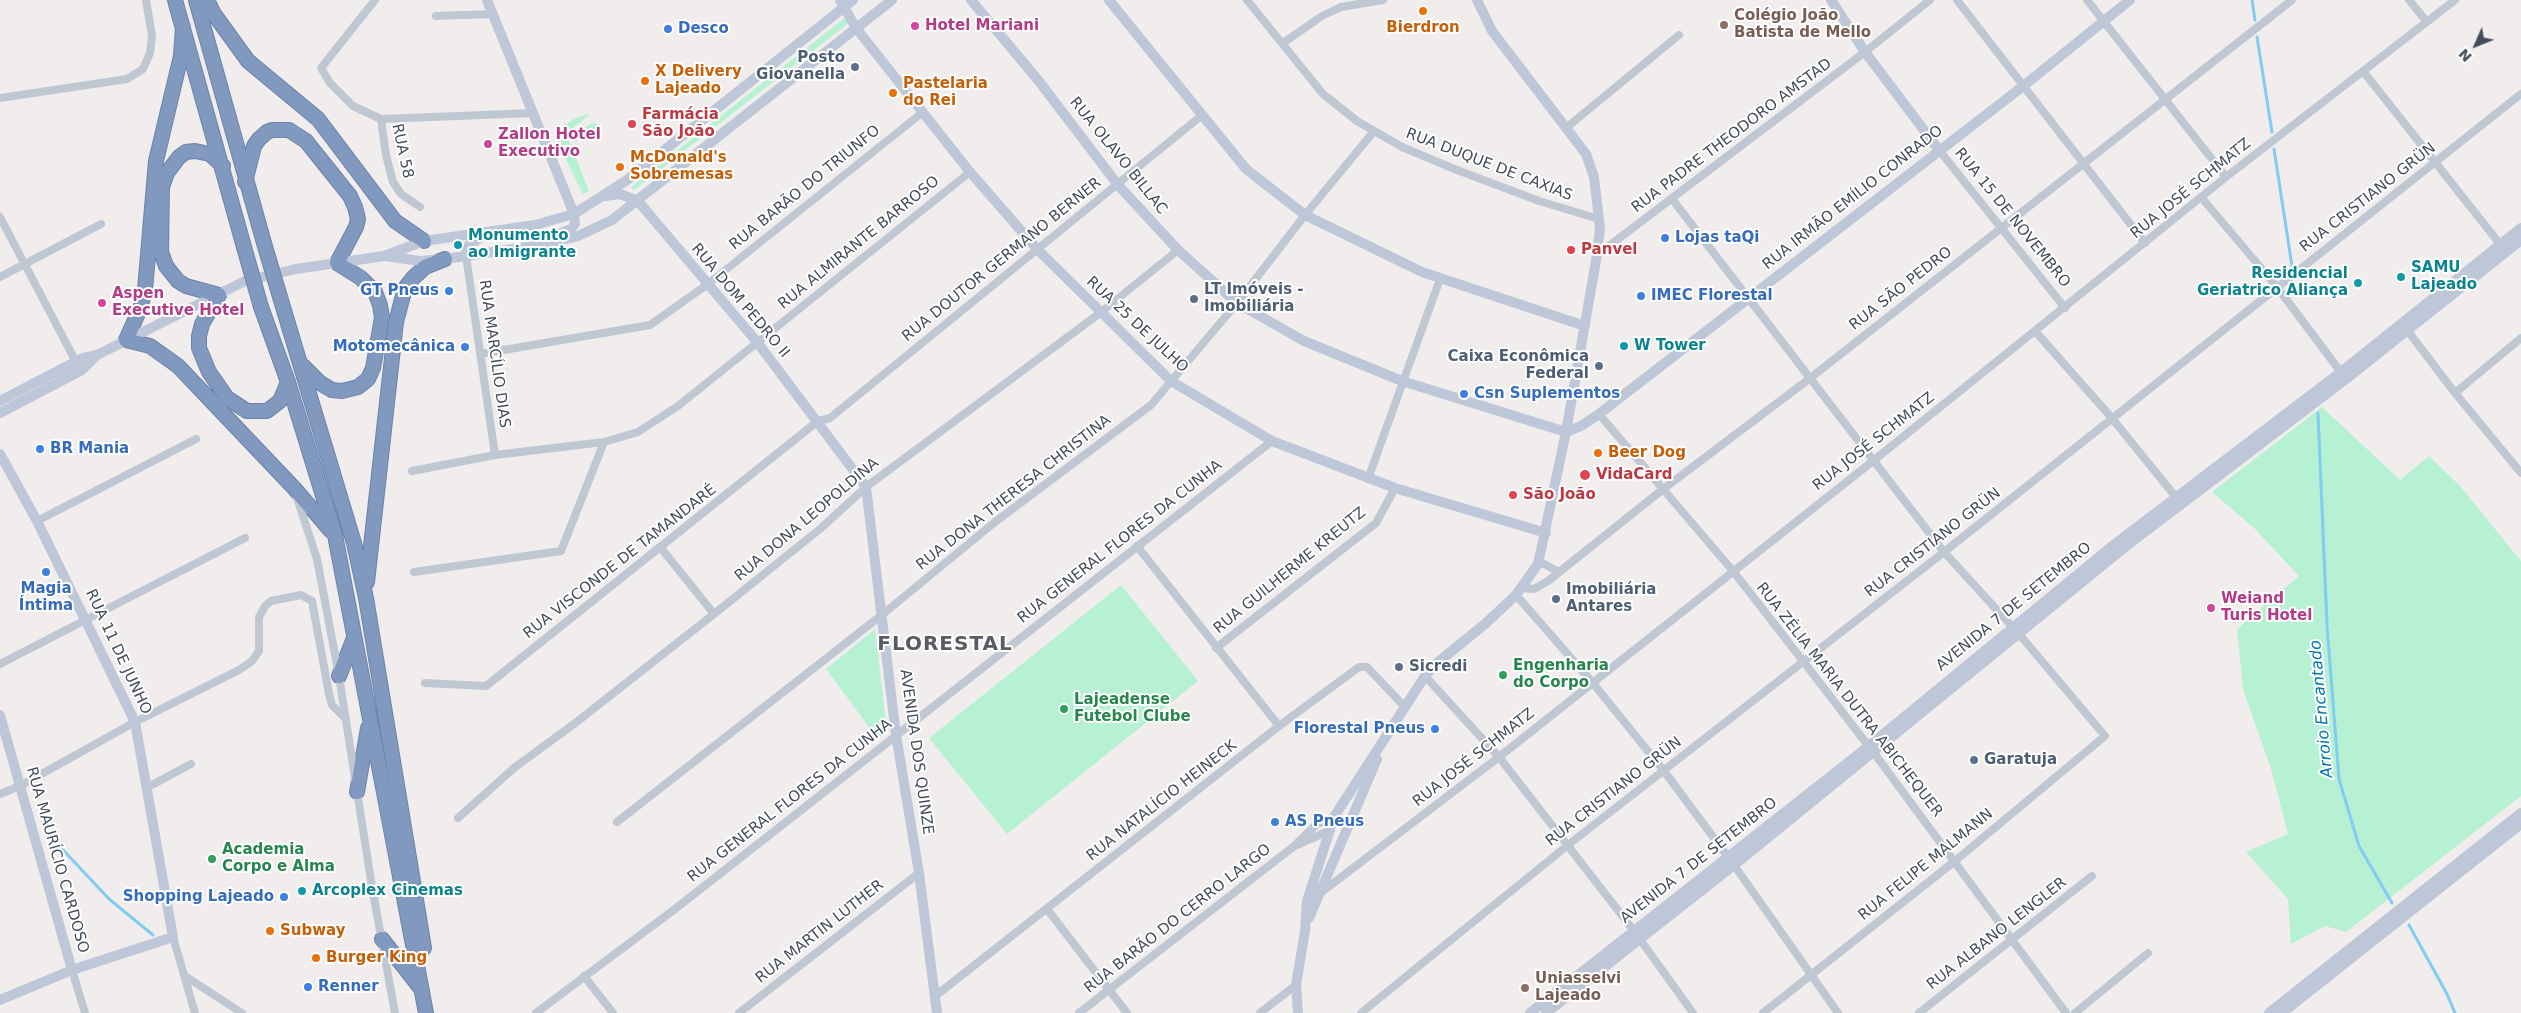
<!DOCTYPE html>
<html>
<head>
<meta charset="utf-8">
<style>
	body { margin:0 }
	#map { position:relative; width:2521px; height:1013px; overflow:hidden; background:#f0edec; font-family:"DejaVu Sans",sans-serif }
	canvas { display:block }
	.north { position:absolute; left:2451px; top:20px; width:50px; height:50px; -webkit-text-stroke:4px #fff; paint-order:stroke; rotate:226deg; font-size:14px; font-weight:700; line-height:20px; text-align:center; color:#444d5b }
	.north::after { content:''; display:block; margin:auto; width:18px; height:22px; background:#444d5b; clip-path:polygon(50% 0,100% 100%,50% 72%,0 100%) }
</style>
</head>
<body>
<div id="map">
<canvas width="2521" height="1013"></canvas>
<div class="north">N</div>
</div>
<script>
const ctx = document.querySelector('canvas').getContext('2d');
ctx.lineJoin = 'round';
function fillPath(path, color) { ctx.fillStyle = color; ctx.fill(path, 'evenodd'); }
const toPath = rows => new Path2D(rows.map(r => 'M' + r).join(''));
function trace(path, color, width, dash) { ctx.strokeStyle = color; ctx.lineWidth = width; ctx.lineCap = dash ? 'butt' : 'round'; ctx.setLineDash(dash || []); ctx.stroke(path); }
function write(font, color, halo, rows, align = 'center') {
  ctx.font = font + ' "DejaVu Sans",sans-serif'; ctx.lineWidth = 4; ctx.setLineDash([]); ctx.textBaseline = 'middle'; ctx.strokeStyle = halo; ctx.fillStyle = color; for (const [text, x, y, turn = 0] of rows) {
    ctx.save(); ctx.translate(x, y); ctx.rotate((+turn || 0) * Math.PI / 180); ctx.textAlign = isNaN(turn) ? turn : align; if (halo) ctx.strokeText(text, 0, 0); ctx.fillText(text, 0, 0); ctx.restore();
  }
}
fillPath(toPath([
	[847,16,850,22,634,190,631,187],
	[587,114,589,115,572,129,567,136,589,191,583,194,565,158,558,131,574,119],
	[596,123,600,126,601,134,585,132,580,135,575,144,575,138,578,132,590,124],
	[2322,407,2400,480,2429,456,2461,487,2521,561,2521,796,2346,932,2325,926,2291,944,2288,899,2246,852,2288,834,2272,772,2243,689,2237,629,2299,576,2254,528,2212,492],
	[1121,585,1198,681,1007,834,929,738],
	[875,629,887,731,878,739,826,669]
]), '#b7f1d4');
trace(toPath([
	[2252,0,2255,20],
	[2257,37,2272,132],
	[2274,149,2292,266],
	[2318,413,2327,626,2339,779,2359,846,2392,903],
	[50,836,109,899,153,935],
	[2409,925,2447,994,2455,1013]
]), '#81ccf1', 3);
const highway = toPath([
	[175,0,244,247],
	[196,0,264,243],
	[207,0,214,14,248,61,318,119,395,221,424,241],
	[183,27,181,56,156,161,145,290,140,309,126,340,150,346,178,366,294,488,331,531],
	[223,166,210,154,195,151,186,152,179,157,167,173,162,187,161,252,166,266,178,281,186,286,219,295,202,324,199,336,199,348,209,372,227,398,247,411,267,411,280,401,288,382],
	[245,182,254,146,259,139,267,132,272,130,289,130,306,141,350,196,355,207,358,219,356,227,337,263,361,278,375,292,380,305,382,318,373,368,368,379,358,387,342,391,332,390,320,383,303,366],
	[261,307,288,382,335,535,426,1013],
	[283,307,354,543,366,598,424,948],
	[367,582,396,322,405,288,413,278,425,267,445,259],
	[339,676,354,638],
	[357,792,368,728],
	[382,939,422,990]
]);
trace(highway, '#6c83ab', 16);
trace(toPath([
	[375,0,321,68,330,83,353,106,381,119,533,113],
	[1247,0,1323,94,1357,121,1402,147,1457,170,1539,201,1599,219],
	[1957,0,2145,243],
	[2087,0,2226,177],
	[2409,0,2427,22],
	[436,16,493,14],
	[1283,43,1322,16,1341,7,1383,0],
	[2363,71,2503,248],
	[0,98,127,79,143,69,150,53,152,36,146,0],
	[381,119,386,155,393,182,401,194,420,207],
	[1566,128,1679,35],
	[1939,150,2065,308],
	[2201,197,2277,287,2343,375],
	[1672,199,1944,552,2019,634,2105,736,1955,861,1763,1013],
	[0,217,76,362],
	[1597,255,1865,52,1930,0],
	[466,256,495,455],
	[0,277,101,224],
	[2404,326,2455,393,2521,473],
	[2035,331,2111,417,2179,501],
	[480,354,650,325,708,284,923,112],
	[2455,393,2521,338],
	[1599,414,1733,571,1803,661,1880,761,2066,1013],
	[412,471,495,455,604,442,638,432,678,406,970,172],
	[1368,479,1440,279],
	[296,495,317,559,339,676,372,887,395,1013],
	[37,521,196,439],
	[1137,546,1279,726],
	[661,548,714,614],
	[1538,561,1559,572],
	[414,572,561,551,604,442],
	[1521,588,1534,589,1548,581,1662,490,1809,379,2292,0],
	[1516,595,1592,682,1664,771,1734,865,1838,1013],
	[1216,648,1376,523,1395,488],
	[0,664,245,538],
	[1425,676,1499,757,1634,931,1693,1013],
	[425,683,486,686,818,421,830,418,1201,116],
	[148,787,191,764],
	[0,794,20,786,135,722,239,670,252,661,259,651,259,617,265,606,271,601,301,595,312,601,329,694,332,705,346,719],
	[458,818,514,768,574,724,714,614,820,529,866,487,1100,313,1178,250],
	[617,822,883,614,995,522,1151,405,1237,303,1305,215,1374,131],
	[1297,845,1331,830],
	[1319,894,1499,757,1873,461,2226,177,2455,0],
	[1047,909,1127,1013],
	[173,937,195,1013],
	[72,970,85,1013],
	[185,976,242,1013],
	[584,976,613,1013],
	[934,997,1279,726,1359,667,1367,667,1404,706],
	[536,1013,675,909,1272,441],
	[739,1013,919,873],
	[1079,1013,1293,847,1317,824,1334,817],
	[1260,1013,1296,985],
	[1361,1013,1568,845,1944,552,2521,94],
	[1919,1013,2092,876],
	[2075,1013,2148,953]
]), '#bfc7d3', 8);
trace(toPath([
	[487,0,574,214,575,224,571,229,553,236],
	[840,0,856,28,970,172,1037,249,1171,381,1272,441,1395,488,1546,533],
	[971,0,1038,80,1118,185,1178,250,1237,303,1304,341,1402,381,1566,432,1581,426,1599,414,2022,87,2130,0],
	[1109,0,1246,169,1305,215,1422,272,1585,326],
	[1831,0,1865,52,1939,150],
	[605,196,620,194,638,201,757,342,866,487,896,735,919,873,937,1013],
	[385,256,420,261,445,259,534,246,578,236,612,220,892,0],
	[466,256,466,250,469,245,485,235],
	[0,401,83,358,97,355,245,281,296,269,384,256,424,241,535,225,574,214,627,180,853,0],
	[0,413,82,370,97,355],
	[0,454,37,521,135,722,173,937,72,970,0,1000],
	[0,715,72,970],
	[1309,918,1377,759],
	[1298,1013,1296,985,1305,931,1307,901,1334,817,1425,676,1437,663,1485,624,1516,595,1538,564,1566,432,1597,255,1600,228,1594,177,1586,154,1492,31,1477,0],
	[1530,1013,1869,746,2111,547,2341,372,2521,228],
	[1546,1013,1744,857,2125,547,2346,379,2521,240],
	[2269,1013,2521,813],
	[2282,1013,2521,824]
]), '#bec7d7', 10);
trace(highway, '#8198bf', 14);
const highwayBridge = toPath([
	[264,243,283,307],
	[244,247,261,307]
]);
trace(highwayBridge, '#6c83ab', 16, []);
trace(highwayBridge, '#8198bf', 14);
for (const [x, y, r, color] of [
	[1423,11,5,"#e8710a"],
	[1724,25,5,"#8d6e63"],
	[915,26,5,"#d1479c"],
	[668,29,5,"#3f7fe0"],
	[855,67,5,"#5c6f8a"],
	[645,81,5,"#e8710a"],
	[893,93,5,"#e8710a"],
	[632,124,5,"#e0444e"],
	[488,144,5,"#d1479c"],
	[620,167,5,"#e8710a"],
	[1665,238,5,"#3f7fe0"],
	[458,245,5,"#0f9aa8"],
	[1571,250,5,"#e0444e"],
	[2401,277,5,"#0f9aa8"],
	[2358,283,5,"#0f9aa8"],
	[449,291,5,"#3f7fe0"],
	[1641,296,5,"#3f7fe0"],
	[1194,299,5,"#5c6f8a"],
	[102,303,5,"#d1479c"],
	[1624,346,5,"#0f9aa8"],
	[465,347,5,"#3f7fe0"],
	[1599,366,5,"#5c6f8a"],
	[1464,394,5,"#3f7fe0"],
	[40,449,5,"#3f7fe0"],
	[1598,453,5,"#e8710a"],
	[1585,475,6,"#e0444e"],
	[1513,495,5,"#e0444e"],
	[46,572,5,"#3f7fe0"],
	[1556,599,5,"#5c6f8a"],
	[2211,608,5,"#d1479c"],
	[1399,667,5,"#5c6f8a"],
	[1503,675,5,"#2e9e5b"],
	[1064,709,5,"#2e9e5b"],
	[1435,729,5,"#3f7fe0"],
	[1974,760,5,"#5c6f8a"],
	[1275,822,5,"#3f7fe0"],
	[212,859,5,"#2e9e5b"],
	[302,891,5,"#0f9aa8"],
	[284,897,5,"#3f7fe0"],
	[270,931,5,"#e8710a"],
	[316,958,5,"#e8710a"],
	[308,987,5,"#3f7fe0"],
	[1525,988,5,"#8d6e63"]
]) { const dot = new Path2D(); dot.arc(x, y, r, 0, 2 * Math.PI); ctx.fillStyle = color; ctx.fill(dot); trace(dot, '#fff', 2); }
write('bold 15px', '#785e54', '#fff', [
	["Colégio João",1734,16],
	["Batista de Mello",1734,33],
	["Uniasselvi",1535,979],
	["Lajeado",1535,996]
], 'left');
write('bold 15px', '#b23c85', '#fff', [
	["Hotel Mariani",925,26],
	["Zallon Hotel",498,135],
	["Executivo",498,152],
	["Aspen",112,294],
	["Executive Hotel",112,311],
	["Weiand",2221,599],
	["Turis Hotel",2221,616]
], 'left');
write('bold 15px', '#c56008', '#fff', [
	["Bierdron",1423,28,"center"],
	["X Delivery",655,72],
	["Lajeado",655,89],
	["Pastelaria",903,84],
	["do Rei",903,101],
	["McDonald's",630,158],
	["Sobremesas",630,175],
	["Beer Dog",1608,453],
	["Subway",280,931],
	["Burger King",326,958]
], 'left');
write('bold 15px', '#366cbe', '#fff', [
	["Desco",678,29],
	["Lojas taQi",1675,238],
	["GT Pneus",439,291,"right"],
	["IMEC Florestal",1651,296],
	["Motomecânica",455,347,"right"],
	["Csn Suplementos",1474,394],
	["BR Mania",50,449],
	["Magia",46,589,"center"],
	["Íntima",46,606,"center"],
	["Florestal Pneus",1425,729,"right"],
	["AS Pneus",1285,822],
	["Shopping Lajeado",274,897,"right"],
	["Renner",318,987]
], 'left');
write('bold 15px', '#4e5e75', '#fff', [
	["Posto",845,58,"right"],
	["Giovanella",845,75,"right"],
	["LT Imóveis -",1204,290],
	["Imobiliária",1204,307],
	["Caixa Econômica",1589,357,"right"],
	["Federal",1589,374,"right"],
	["Imobiliária",1566,590],
	["Antares",1566,607],
	["Sicredi",1409,667],
	["Garatuja",1984,760]
], 'left');
write('bold 15px', '#be3a42', '#fff', [
	["Farmácia",642,115],
	["São João",642,132],
	["Panvel",1581,250],
	["VidaCard",1596,475],
	["São João",1523,495]
], 'left');
write('15px', '#444d5b', '#fff', [
	["RUA PADRE THEODORO AMSTAD",1732,136,-37],
	["RUA 58",402,151,78],
	["RUA OLAVO BILLAC",1118,156,51],
	["RUA DUQUE DE CAXIAS",1489,165,21],
	["RUA BARÃO DO TRIUNFO",805,188,-39],
	["RUA JOSÉ SCHMATZ",2191,189,-39],
	["RUA IRMÃO EMÍLIO CONRADO",1853,198,-38],
	["RUA CRISTIANO GRÜN",2368,198,-38],
	["RUA 15 DE NOVEMBRO",2012,218,51],
	["RUA ALMIRANTE BARROSO",859,243,-39],
	["RUA DOUTOR GERMANO BERNER",1002,260,-39],
	["RUA SÃO PEDRO",1901,289,-38],
	["RUA DOM PEDRO II",740,301,50],
	["RUA 25 DE JULHO",1137,325,43],
	["RUA MARCÍLIO DIAS",494,354,82],
	["RUA JOSÉ SCHMATZ",1874,442,-38],
	["RUA DONA THERESA CHRISTINA",1014,493,-38],
	["RUA DONA LEOPOLDINA",807,520,-40],
	["RUA GENERAL FLORES DA CUNHA",1120,542,-38],
	["RUA CRISTIANO GRÜN",1933,543,-38],
	["RUA VISCONDE DE TAMANDARÉ",620,562,-38],
	["RUA GUILHERME KREUTZ",1290,571,-39],
	["AVENIDA 7 DE SETEMBRO",2014,607,-39],
	["RUA 11 DE JUNHO",118,652,65],
	["RUA ZÉLIA MARIA DUTRA ABICHEQUER",1849,700,52],
	["AVENIDA DOS QUINZE",916,752,82],
	["RUA JOSÉ SCHMATZ",1474,758,-38],
	["RUA CRISTIANO GRÜN",1614,792,-38],
	["RUA GENERAL FLORES DA CUNHA",790,801,-38],
	["RUA NATALÍCIO HEINECK",1162,801,-38],
	["RUA MAURÍCIO CARDOSO",57,860,74],
	["AVENIDA 7 DE SETEMBRO",1699,861,-38],
	["RUA FELIPE MALMANN",1926,865,-39],
	["RUA BARÃO DO CERRO LARGO",1178,919,-38],
	["RUA MARTIN LUTHER",820,932,-38],
	["RUA ALBANO LENGLER",1997,934,-38]
]);
write('bold 15px', '#0d838f', '#fff', [
	["Monumento",468,236],
	["ao Imigrante",468,253],
	["SAMU",2411,268],
	["Lajeado",2411,285],
	["Residencial",2348,274,"right"],
	["Geriatrico Aliança",2348,291,"right"],
	["W Tower",1634,346],
	["Arcoplex Cinemas",312,891]
], 'left');
write('bold 15px', '#27864d', '#fff', [
	["Engenharia",1513,666],
	["do Corpo",1513,683],
	["Lajeadense",1074,700],
	["Futebol Clube",1074,717],
	["Academia",222,850],
	["Corpo e Alma",222,867]
], 'left');
write('italic 16px', '#0376af', '#fff', [
	["Arroio Encantado",2322,709,-95]
]);
ctx.letterSpacing = '1px';
write('bold 20px', '#595c62', '#fff', [
	["FLORESTAL",945,645]
]);
ctx.letterSpacing = '0px';
</script>
</body>
</html>
